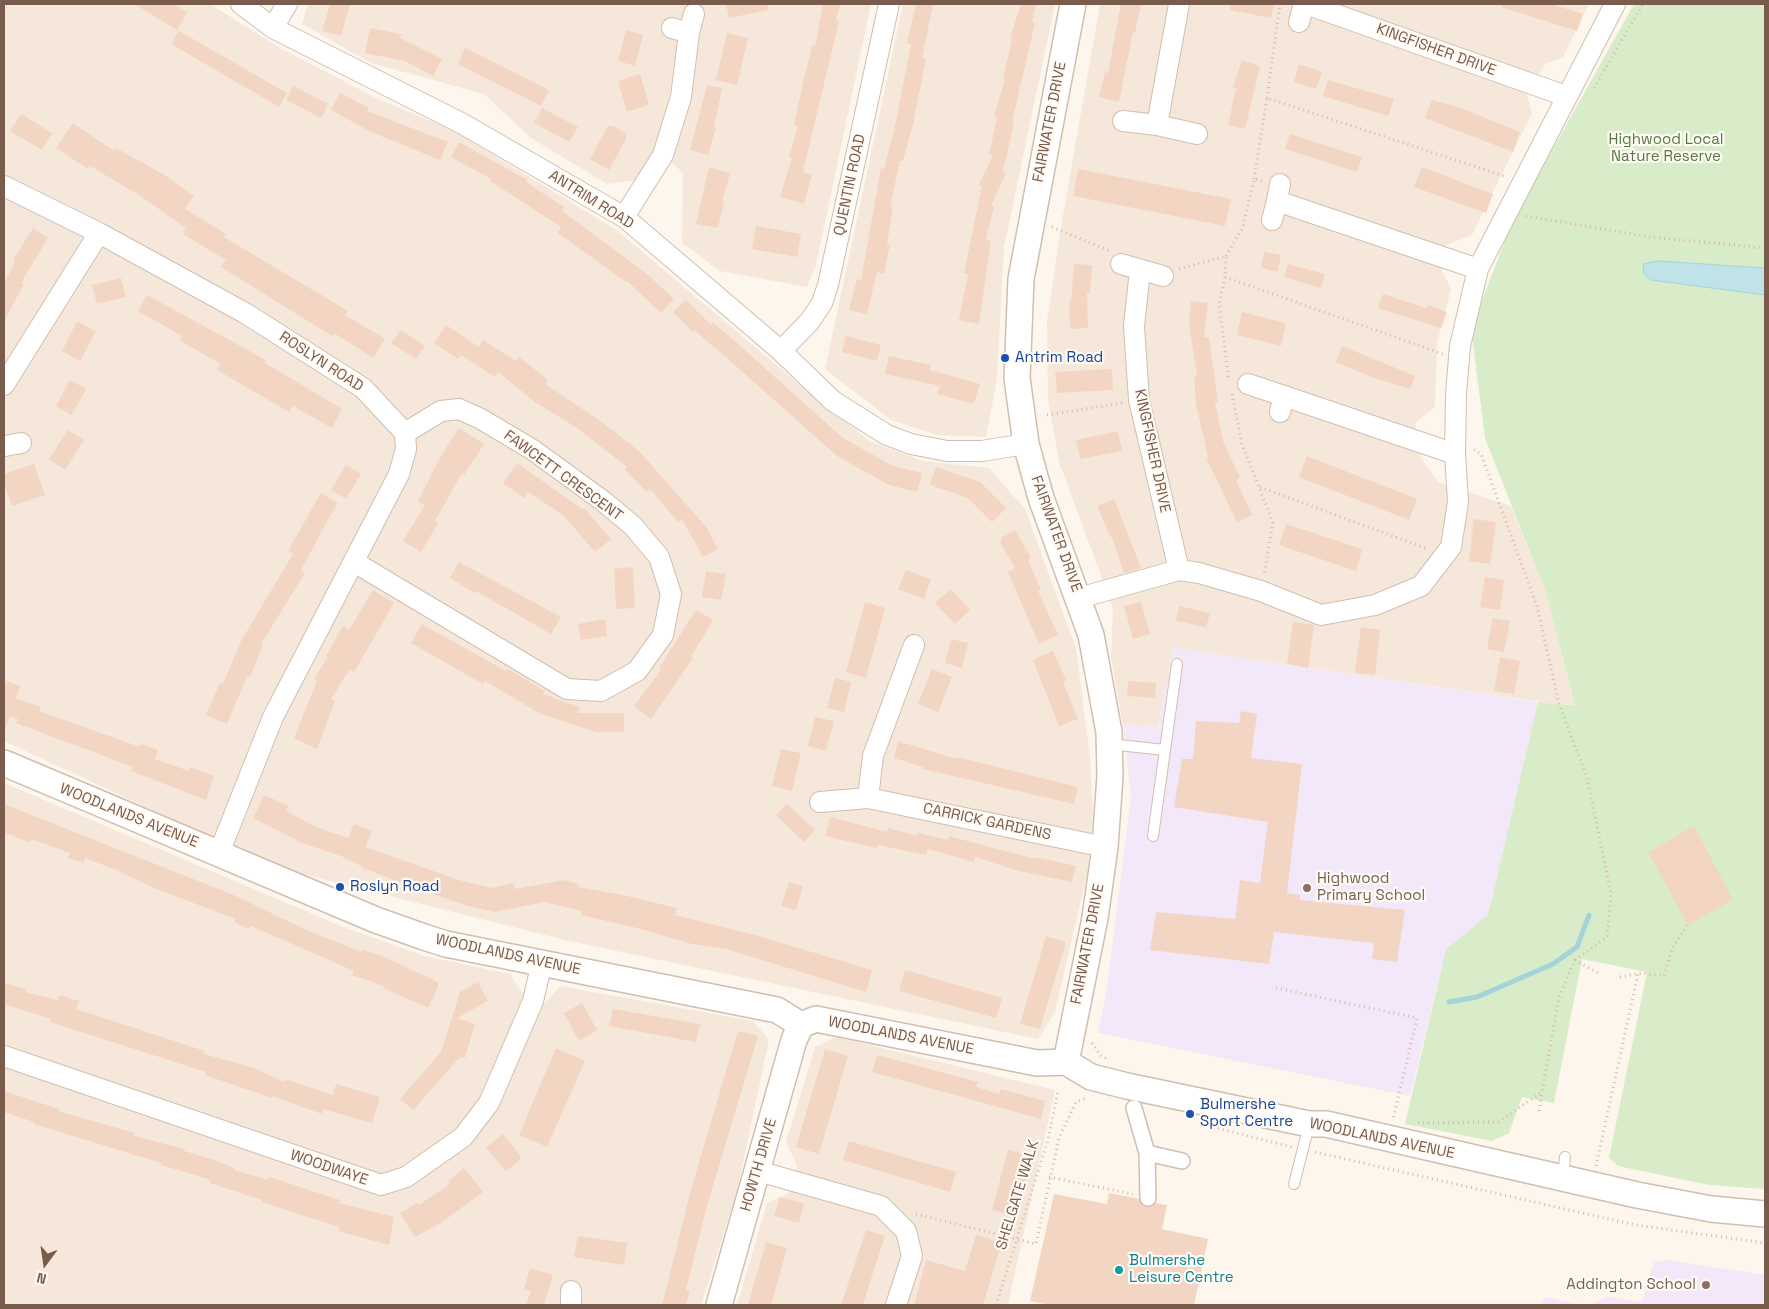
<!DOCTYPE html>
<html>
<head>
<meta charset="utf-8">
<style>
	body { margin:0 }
	#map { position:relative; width:1769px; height:1309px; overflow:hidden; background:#fdf6ec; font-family:"Space Grotesk",sans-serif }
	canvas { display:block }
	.frame { position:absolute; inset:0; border:5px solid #7a5c4d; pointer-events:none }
	.north { position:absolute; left:20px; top:1239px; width:50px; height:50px; -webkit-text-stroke:4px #fffaf3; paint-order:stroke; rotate:194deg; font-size:14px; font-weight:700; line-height:20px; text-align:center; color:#7a5c4d }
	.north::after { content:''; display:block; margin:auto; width:18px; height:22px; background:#7a5c4d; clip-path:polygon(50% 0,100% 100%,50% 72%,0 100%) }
</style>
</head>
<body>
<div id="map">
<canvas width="1769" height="1309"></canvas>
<div class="frame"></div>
<div class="north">N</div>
</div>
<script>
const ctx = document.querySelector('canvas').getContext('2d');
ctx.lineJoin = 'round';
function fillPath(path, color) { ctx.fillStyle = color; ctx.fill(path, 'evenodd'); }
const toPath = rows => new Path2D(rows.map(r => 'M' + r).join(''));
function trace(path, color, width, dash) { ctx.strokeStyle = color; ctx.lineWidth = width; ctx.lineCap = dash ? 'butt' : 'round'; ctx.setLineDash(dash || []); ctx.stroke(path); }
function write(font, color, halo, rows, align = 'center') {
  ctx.font = font + ' "Space Grotesk",sans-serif'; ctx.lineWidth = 4.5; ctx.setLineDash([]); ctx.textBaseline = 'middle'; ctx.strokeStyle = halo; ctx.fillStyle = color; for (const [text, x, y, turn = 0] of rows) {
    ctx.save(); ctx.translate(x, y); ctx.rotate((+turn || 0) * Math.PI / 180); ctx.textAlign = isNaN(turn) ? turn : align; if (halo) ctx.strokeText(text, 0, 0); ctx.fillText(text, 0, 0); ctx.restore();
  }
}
fillPath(toPath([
	[4,4,210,4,280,48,374,97,454,131,618,231,813,396,871,442,923,461,989,468,1025,509,1076,648,1090,757,1093,813,1087,874,1055,1012,1038,1039,569,941,274,867,4,741],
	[308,4,871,4,816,265,807,287,720,271,682,243,683,173,670,161,636,180,607,184,531,138,484,94,371,63,302,24],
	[903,4,1055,4,1004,247,997,379,986,437,937,435,891,420,825,369],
	[1100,4,1589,4,1563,57,1545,64,1527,95,1532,113,1472,235,1446,245,1440,266,1451,289,1437,343,1435,407,1415,423,1421,458,1438,482,1511,506,1546,593,1575,707,1173,648,1158,727,1123,725,1111,657,1113,608,1059,462,1048,399,1047,321,1061,227],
	[4,783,341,926,424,956,510,974,520,990,545,1003,560,986,753,1021,769,1040,737,1191,701,1305,4,1305],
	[836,1037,1055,1090,1008,1305,737,1305,767,1203,787,1194,797,1166,786,1142,815,1047]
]), '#f5e8da');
fillPath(toPath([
	[1173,648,1538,702,1488,915,1446,949,1410,1096,1098,1033,1107,988,1131,797,1123,725,1158,727],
	[1667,1260,1765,1275,1765,1305,1591,1305,1607,1296,1642,1302,1654,1262],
	[1546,1297,1581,1305,1540,1305]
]), '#f3e8fa');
fillPath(toPath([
	[1634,4,1765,4,1765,1189,1709,1185,1618,1166,1609,1158,1647,972,1582,959,1554,1103,1522,1097,1509,1133,1492,1141,1405,1124,1446,949,1488,915,1538,702,1575,706,1546,593,1485,438,1471,329,1513,220]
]), '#d8ecc9');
const water = toPath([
	[1658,261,1765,268,1765,295,1651,280,1644,274,1643,264,1658,261]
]);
fillPath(water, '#bfe3e8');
trace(water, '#a5d3da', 1);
trace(toPath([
	[1449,1002,1477,997,1553,964,1577,947,1589,915]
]), '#a5d3da', 5);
fillPath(toPath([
	[134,4,172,4,187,12,177,30],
	[330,4,350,4,341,36,322,31],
	[726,4,767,4,768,10,729,18],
	[823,4,840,4,836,20,839,21,803,172,812,175,804,204,780,197,792,158,789,157,798,126,794,125,802,87,812,46,815,46],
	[916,4,933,4,922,58,926,59,913,124,903,161,900,161,890,207,893,207,887,244,890,244,884,274,877,272,867,314,849,310,857,279,861,280,881,168,884,169,894,131,911,44,907,43],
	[1021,4,1036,4,1032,22,1035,23,1012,122,1014,123,1003,172,1006,173,991,206,994,206,986,240,991,241,979,324,959,320,968,274,964,273,982,186,979,185,993,155,989,155,997,117,994,116,1005,79,1003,79,1012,39,1010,38],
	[1121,4,1141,4,1135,33,1133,32,1119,102,1099,97,1105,72,1108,73],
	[1231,4,1274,4,1271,18,1230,10],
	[1502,4,1551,4,1583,14,1577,31,1501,7],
	[370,28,401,34,400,38,442,59,433,76,405,61,365,53],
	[626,30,643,35,635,66,618,61],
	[179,31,287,93,279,107,171,44],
	[727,33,748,38,737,85,716,80],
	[465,48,549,90,541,106,458,64],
	[1242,60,1260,66,1245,129,1228,125,1236,88,1233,87],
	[1299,64,1322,72,1316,89,1294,82],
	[640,74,649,105,627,112,618,81],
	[1328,80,1394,99,1388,116,1323,96],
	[707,85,722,88,714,127,716,128,708,155,690,150],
	[293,86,328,104,321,118,286,100],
	[340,93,369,108,367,111,448,142,440,160,371,132,331,110],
	[1432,100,1464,109,1520,132,1513,152,1425,118],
	[542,108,578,127,569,142,534,123],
	[21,114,52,133,42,150,10,131],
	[73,123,114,151,116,148,163,174,194,196,185,209,226,234,224,237,348,311,345,315,385,339,373,358,334,333,332,336,221,267,226,260,183,234,186,228,139,195,90,166,88,169,56,148],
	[608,126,613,126,626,133,626,139,609,170,590,159],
	[1290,134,1362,157,1357,172,1285,149],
	[459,142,527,180,526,182,564,207,562,211,647,274,674,299,661,313,627,281,626,282,558,233,561,227,490,181,491,179,451,157],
	[709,167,730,173,722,202,724,203,718,228,696,224],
	[1422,167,1493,194,1486,213,1414,187],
	[1078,169,1231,199,1225,226,1073,196],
	[756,226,801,234,797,257,752,249],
	[33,228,48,238,21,283,24,284,4,321,4,283,15,262,13,260],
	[1264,252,1281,255,1278,272,1261,268],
	[1074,264,1092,265,1090,294,1087,293,1088,328,1070,329,1069,302,1071,302],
	[1288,264,1325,274,1321,288,1284,277],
	[121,278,126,297,97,304,92,285],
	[1383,294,1426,308,1428,305,1447,312,1441,328,1378,308],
	[147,295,266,360,265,363,342,409,332,428,293,406,289,412,217,370,221,364,180,341,182,336,138,311],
	[686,300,711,325,713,323,729,336,843,438,893,466,922,473,917,492,889,485,837,456,727,358,694,330,693,332,673,312],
	[1191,301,1208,303,1204,337,1209,337,1218,402,1215,403,1223,441,1240,478,1236,480,1252,515,1237,522,1206,458,1208,457,1196,404,1194,376,1197,376,1189,324],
	[1242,312,1286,323,1281,346,1237,335],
	[77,321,96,331,80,361,62,351],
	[446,325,479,347,483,340,516,361,519,357,548,380,545,384,602,422,639,451,707,528,718,549,703,557,682,519,678,522,650,489,647,492,625,470,627,467,577,428,535,402,498,372,495,377,461,355,458,359,434,343],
	[401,330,425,346,416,359,391,343],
	[846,336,881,345,877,361,842,352],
	[1342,346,1415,376,1410,389,1371,377,1336,362],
	[889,356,931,365,930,370,980,384,974,404,937,394,940,386,885,374],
	[1112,369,1113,390,1057,393,1055,372],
	[70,380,86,389,72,415,56,406],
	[459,428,484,444,464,475,462,473,435,521,438,523,421,552,403,541,425,505,418,501,439,459],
	[68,430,84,440,65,470,49,459],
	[1118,431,1122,451,1080,459,1076,440],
	[1307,456,1417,499,1409,520,1299,477],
	[517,463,582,509,584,508,611,539,595,552,563,515,528,492,524,498,503,483],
	[34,464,45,495,12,506,4,484,4,474],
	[346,465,361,474,346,499,331,490],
	[936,467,980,482,1006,508,992,522,968,498,930,485],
	[321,493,337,503,301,570,305,573,261,644,263,645,250,677,247,676,227,724,206,715,220,683,223,684,241,641,293,554,288,551],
	[1114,499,1141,568,1124,573,1112,537,1111,538,1097,506],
	[1474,519,1496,522,1490,564,1469,561],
	[1286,524,1362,549,1356,571,1279,545],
	[1015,530,1031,558,1028,560,1041,590,1038,591,1058,635,1039,644,1008,572,1015,568,1001,544,1001,538],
	[459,562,561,617,551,634,476,591,475,593,450,578],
	[633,567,635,608,616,609,614,569],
	[906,570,931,579,924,599,898,589],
	[706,571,726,574,721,600,702,597],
	[1485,577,1504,580,1500,610,1480,607],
	[951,589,970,610,955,624,935,603],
	[373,590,394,603,354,672,350,669,331,699,335,701,317,749,294,738,317,681,314,679,328,657,326,656,343,626,349,630],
	[865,602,885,608,866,678,846,672],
	[1141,602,1150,634,1133,639,1124,606],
	[1179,606,1210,613,1206,627,1176,621],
	[696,610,713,620,691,657,693,658,651,719,634,706,661,670,659,668],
	[1493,618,1510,621,1504,652,1487,649],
	[605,619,607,636,581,640,578,624],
	[1293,622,1314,625,1308,668,1287,664],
	[422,624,506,671,508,669,526,680,545,691,543,694,580,707,578,713,624,713,624,732,596,732,541,714,485,681,483,684,411,643],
	[1361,627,1380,630,1375,675,1355,673],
	[951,639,968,643,962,668,945,663],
	[1053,651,1066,680,1063,682,1078,719,1059,726,1033,660],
	[1500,657,1520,661,1514,694,1494,691],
	[932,669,952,677,938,712,918,704],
	[835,678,851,682,844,712,827,708],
	[7,681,20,686,16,698,41,707,39,711,140,747,141,744,158,750,155,759,189,771,190,767,214,776,206,800,131,771,133,767,16,723,18,719,10,716,6,727,4,726,4,689],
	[1128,681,1156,683,1155,698,1127,696],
	[1241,711,1257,714,1251,758,1302,764,1287,893,1300,895,1300,900,1405,910,1397,962,1372,959,1374,943,1274,932,1269,964,1150,950,1156,912,1235,919,1240,880,1260,883,1268,822,1174,807,1182,759,1193,759,1196,721,1239,723],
	[815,717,834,721,826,751,808,746],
	[898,741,956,759,957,757,1078,787,1074,804,923,769,923,767,894,758],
	[781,749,801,753,792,791,772,786],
	[264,795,289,806,286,811,316,827,348,838,354,824,372,831,365,847,462,881,492,888,513,883,515,889,564,880,579,884,578,887,623,895,677,908,675,915,755,935,872,970,866,992,726,949,692,944,637,928,581,915,582,911,544,902,495,912,464,905,362,868,363,867,341,856,302,843,253,818],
	[4,804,236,896,306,930,361,952,362,949,382,956,438,982,438,987,428,1008,383,988,384,986,352,975,354,971,251,926,249,929,234,922,235,919,152,887,116,870,85,858,84,863,68,858,70,853,32,839,30,843,4,832],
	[787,804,815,830,804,842,776,815],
	[830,817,887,832,888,828,917,836,918,833,948,840,949,836,1035,859,1035,857,1076,866,1072,882,1019,871,975,857,974,862,928,849,926,855,878,845,877,848,825,836],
	[1694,826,1733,900,1688,925,1648,852],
	[789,882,803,886,796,910,781,906],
	[1046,936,1066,942,1040,1029,1020,1024],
	[905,970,1002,998,996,1018,899,991],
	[478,982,488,1001,457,1018,475,1024,465,1058,460,1057,413,1110,400,1099,441,1052,460,992],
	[4,983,26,989,25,992,58,1000,59,995,79,1001,76,1009,205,1051,204,1054,254,1068,284,1082,285,1079,333,1095,336,1084,380,1097,372,1123,323,1109,322,1114,272,1096,272,1098,205,1075,206,1072,50,1022,51,1019,4,1004],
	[582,1003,597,1030,579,1041,564,1013],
	[613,1009,700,1024,696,1042,609,1026],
	[738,1031,758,1036,707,1206,686,1290,690,1291,686,1305,662,1305,690,1193],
	[556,1048,585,1061,547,1147,519,1135],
	[825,1049,848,1056,819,1154,796,1147],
	[877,1055,978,1082,976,1087,999,1094,1001,1089,1045,1101,1041,1119,872,1072],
	[4,1091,59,1109,58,1111,135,1133,134,1136,185,1149,184,1151,211,1159,235,1168,234,1170,268,1180,269,1177,288,1183,340,1200,339,1203,394,1217,389,1245,338,1231,339,1227,262,1202,262,1200,210,1183,211,1180,161,1165,161,1163,34,1124,34,1122,4,1112],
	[503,1134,520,1155,520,1160,506,1171,486,1148],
	[849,1141,956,1172,950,1192,843,1160],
	[1008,1150,1033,1156,1016,1216,992,1210],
	[464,1168,483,1192,441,1223,415,1237,400,1213,417,1203,419,1205,450,1184,448,1181],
	[1109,1193,1139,1199,1143,1206,1148,1207,1156,1203,1167,1205,1162,1229,1208,1239,1194,1305,1050,1305,1030,1301,1054,1194,1107,1204],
	[780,1197,804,1204,799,1223,774,1216],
	[866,1230,885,1236,870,1282,863,1305,841,1305],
	[976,1235,1002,1242,983,1305,914,1305,926,1260,965,1271],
	[578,1236,627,1243,624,1265,574,1257],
	[766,1242,787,1248,773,1298,771,1305,748,1305],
	[530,1268,553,1275,544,1305,526,1305,531,1291,524,1289]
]), '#f3d5c3');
const service = toPath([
	[1109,744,1165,750],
	[1153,836,1177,664],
	[1563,1178,1565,1157],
	[1294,1184,1309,1125]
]);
const pedestrian = toPath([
	[1134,1108,1147,1153,1148,1198],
	[1147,1153,1182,1161]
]);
const minor = toPath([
	[241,4,273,28,463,124,624,217,781,351,833,401,887,435,911,444,947,451,982,451,1026,444],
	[1306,4,1566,96],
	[1299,22,1304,4],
	[273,28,287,4],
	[689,33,694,14],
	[1123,121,1157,125,1197,134],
	[1157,125,1179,4],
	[4,186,99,233,245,313,363,388,405,433,406,449,399,474,273,717,219,853],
	[1277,201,1280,184],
	[624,217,663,155,681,97,689,33,672,28],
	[1272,220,1277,201,1478,269],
	[1121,264,1163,276],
	[1140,270,1134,326,1139,400,1179,570],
	[781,351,810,321,822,303,828,285,889,4],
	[1248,384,1284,396],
	[4,385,99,233],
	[1280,412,1284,396,1455,454],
	[5,446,21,443],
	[354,562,567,689,601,691,637,671,663,635,671,594,659,557,633,526,603,501,533,450,481,419,459,409,441,411,405,433],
	[1079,598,1179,570,1199,573,1261,591,1321,615,1375,605,1421,586,1451,547,1458,502,1455,454,1456,394,1460,346,1478,269,1615,4],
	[868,798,873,756,914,645],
	[820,802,868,798,1105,847],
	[4,1056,381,1185,406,1177,463,1137,489,1103,533,1001,542,962],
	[758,1171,881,1206,906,1231,912,1256,896,1305],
	[571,1291,571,1305]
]);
const tertiary = toPath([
	[4,763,376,920,424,937,446,944,777,1010,801,1025],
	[801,1025,816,1019,1037,1063,1066,1062,1091,1077,1127,1086,1309,1124,1326,1124,1637,1195,1711,1209,1765,1214],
	[1066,1062,1095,918,1105,847,1110,776,1109,732,1091,635,1041,498,1026,444,1017,378,1021,279,1073,4],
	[719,1305,794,1040,801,1025]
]);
trace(service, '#d1beb0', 12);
trace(pedestrian, '#d1beb0', 18);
trace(minor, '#d1beb0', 22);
trace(tertiary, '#d1beb0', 28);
trace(toPath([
	[1594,88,1643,4],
	[1267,98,1280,4],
	[1254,179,1267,98,1507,177],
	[1526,216,1651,237,1765,248],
	[1052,227,1110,251],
	[1226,256,1243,227,1254,179,1262,181],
	[1179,269,1226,256,1225,277,1219,304,1229,381],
	[1225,277,1443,354],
	[1232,394,1242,444,1273,523,1264,575],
	[1047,415,1122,403],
	[1260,487,1428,549],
	[1575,960,1598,973],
	[1620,977,1642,973,1664,976,1672,948,1688,925],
	[1276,988,1417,1018,1393,1120],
	[1092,1043,1100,1055,1108,1059],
	[1539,1111,1542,1092],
	[1418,1123,1498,1122,1542,1092,1559,997,1575,960,1607,937,1611,893,1587,778,1559,704,1537,606,1481,454,1472,448],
	[1213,1127,1292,1147],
	[1315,1152,1635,1225,1765,1243],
	[1596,1166,1638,974],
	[1049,1177,1133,1194],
	[916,1214,1036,1244,1059,1138,1076,1102,1087,1098],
	[996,1305,1048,1140,1058,1091]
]), '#d9b8a5', 3, [1, 4]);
trace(service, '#fff', 10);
trace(pedestrian, '#fff', 15);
trace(minor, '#fff', 20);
trace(tertiary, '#fff', 25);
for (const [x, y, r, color] of [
	[1005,358,5,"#1a4fb4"],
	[340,887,5,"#1a4fb4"],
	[1307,888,5,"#8d6e63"],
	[1190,1114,5,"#1a4fb4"],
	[1119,1270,5,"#0f9aa8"],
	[1706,1285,5,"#8d6e63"]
]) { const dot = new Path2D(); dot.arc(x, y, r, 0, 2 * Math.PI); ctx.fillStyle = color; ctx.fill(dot); trace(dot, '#fffaf3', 2); }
write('15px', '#7a5c4d', '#fffaf3', [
	["KINGFISHER DRIVE",1436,50,20],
	["FAIRWATER DRIVE",1050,122,-79],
	["QUENTIN ROAD",850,185,-78],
	["ANTRIM ROAD",591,200,32],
	["ROSLYN ROAD",321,362,33],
	["KINGFISHER DRIVE",1152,451,78],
	["FAWCETT CRESCENT",563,476,36],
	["FAIRWATER DRIVE",1056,534,70],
	["WOODLANDS AVENUE",129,816,22],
	["CARRICK GARDENS",987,822,12],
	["FAIRWATER DRIVE",1088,944,-79],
	["WOODLANDS AVENUE",508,955,12],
	["WOODLANDS AVENUE",901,1036,11],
	["WOODLANDS AVENUE",1382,1139,12],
	["HOWTH DRIVE",759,1165,-74],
	["WOODWAYE",329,1168,19],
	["SHELGATE WALK",1018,1195,-73]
]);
write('15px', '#537a41', '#fffaf3', [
	["Highwood Local",1666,140],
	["Nature Reserve",1666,157]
]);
write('15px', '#164399', '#fffaf3', [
	["Antrim Road",1015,358],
	["Roslyn Road",350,887],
	["Bulmershe",1200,1105],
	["Sport Centre",1200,1122]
], 'left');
write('15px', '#785e54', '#fffaf3', [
	["Highwood",1317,879],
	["Primary School",1317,896],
	["Addington School",1696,1285,"right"]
], 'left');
write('15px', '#0d838f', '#fffaf3', [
	["Bulmershe",1129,1261],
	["Leisure Centre",1129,1278]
], 'left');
</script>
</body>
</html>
